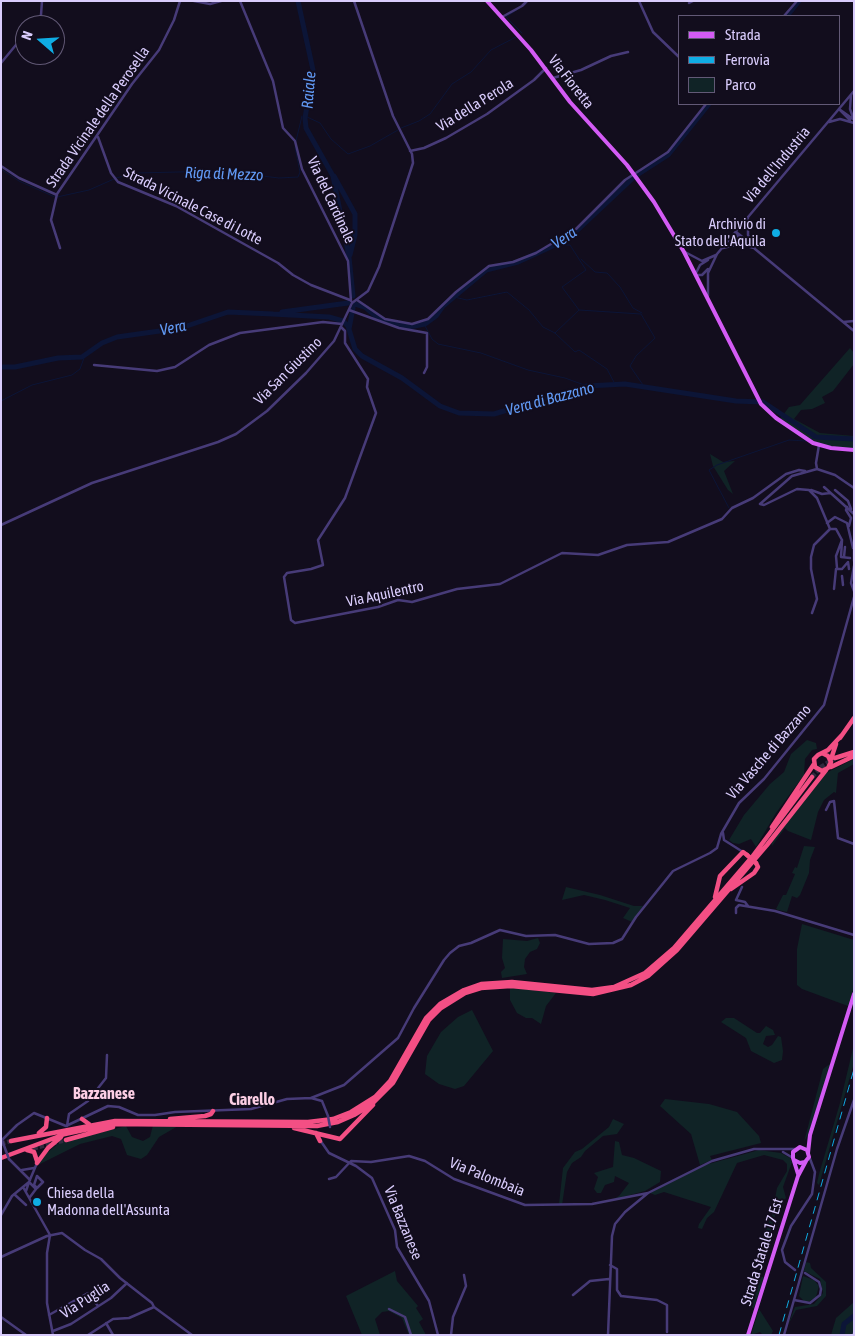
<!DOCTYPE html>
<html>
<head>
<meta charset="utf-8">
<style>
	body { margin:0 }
	#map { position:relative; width:855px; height:1336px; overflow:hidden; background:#120d1d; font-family:"Asap Condensed",sans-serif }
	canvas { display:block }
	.frame { position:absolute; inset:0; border:2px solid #d9ccfc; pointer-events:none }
	.legend { position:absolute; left:678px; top:15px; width:162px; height:90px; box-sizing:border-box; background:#120d1d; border:1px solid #625976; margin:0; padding:6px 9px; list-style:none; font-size:15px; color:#d9ccfc }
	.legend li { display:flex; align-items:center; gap:10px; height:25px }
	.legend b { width:25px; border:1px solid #625976 }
	.north { position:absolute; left:15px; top:15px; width:50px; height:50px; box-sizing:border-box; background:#120d1d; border:1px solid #625976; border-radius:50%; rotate:289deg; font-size:14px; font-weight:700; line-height:20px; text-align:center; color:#d9ccfc }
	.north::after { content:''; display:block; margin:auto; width:18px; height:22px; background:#0fade4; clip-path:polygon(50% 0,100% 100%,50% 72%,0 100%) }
</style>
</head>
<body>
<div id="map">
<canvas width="855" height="1336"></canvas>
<div class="frame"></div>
<ul class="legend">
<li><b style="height:6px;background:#d35bf4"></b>Strada</li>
<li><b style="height:6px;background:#0fade4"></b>Ferrovia</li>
<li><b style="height:14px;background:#102326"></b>Parco</li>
</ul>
<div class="north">N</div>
</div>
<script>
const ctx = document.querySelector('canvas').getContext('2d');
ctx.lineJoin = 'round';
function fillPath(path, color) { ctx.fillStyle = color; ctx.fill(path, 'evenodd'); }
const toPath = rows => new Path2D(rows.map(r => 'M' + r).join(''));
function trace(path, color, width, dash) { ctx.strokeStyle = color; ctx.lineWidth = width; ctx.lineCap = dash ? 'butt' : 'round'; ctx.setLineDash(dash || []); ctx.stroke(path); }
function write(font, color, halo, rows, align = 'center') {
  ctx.font = font + ' "Asap Condensed",sans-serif'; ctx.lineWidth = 4; ctx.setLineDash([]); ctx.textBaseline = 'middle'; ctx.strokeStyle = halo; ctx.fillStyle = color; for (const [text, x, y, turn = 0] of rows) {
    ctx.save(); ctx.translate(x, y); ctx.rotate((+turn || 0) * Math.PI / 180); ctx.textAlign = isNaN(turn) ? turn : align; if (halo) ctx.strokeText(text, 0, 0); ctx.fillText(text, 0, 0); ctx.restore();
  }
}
fillPath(toPath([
	[850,348,854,353,854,364,833,391,822,397,825,403,812,409,801,410,794,419,820,433,854,436,854,449,836,448,813,442,780,419,789,407,800,405],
	[710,454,723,462,735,461,724,471,733,494,728,490,713,466],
	[807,740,816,743,817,749,812,750,805,759,804,775,776,813,756,847,751,839,739,844,733,843,729,840,744,815,770,784,784,772,791,754],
	[854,759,854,764,838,773,836,793,834,792,824,800,818,812,811,840,788,831,785,828,772,846,771,841,822,775],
	[804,846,815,847,810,860,809,873,800,895,797,898,792,896,787,912,778,910,776,909,783,895,786,895,795,874,792,873,795,867,797,868],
	[566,887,600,895,634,906,643,906,632,922,623,918,630,908,605,900,584,895,562,900],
	[802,924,854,940,854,988,848,1006,802,989,797,985,797,949],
	[538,938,540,943,537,949,530,952,525,959,524,967,527,974,502,978,501,972,505,968,502,958,503,939,527,941],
	[510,987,556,993,546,1006,541,1024,532,1018,526,1018,517,1013,510,1000],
	[472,1010,493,1051,464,1086,455,1089,439,1084,425,1074,427,1056,441,1032,458,1017],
	[726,1018,734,1018,757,1033,760,1033,766,1026,773,1030,775,1035,766,1036,763,1044,768,1047,772,1045,778,1036,781,1037,783,1051,782,1060,774,1063,751,1051,746,1038,721,1022],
	[854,1044,854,1063,819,1185,817,1183,819,1174,840,1103],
	[831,1063,809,1132,804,1142,823,1069],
	[665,1099,709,1104,737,1112,759,1136,761,1143,710,1156,712,1160,700,1165,691,1134,660,1106],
	[613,1119,624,1124,617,1134,603,1136,585,1151,581,1157,572,1163,567,1172,562,1205,559,1204,563,1168,575,1152,582,1149,609,1127],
	[153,1125,178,1126,159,1137,147,1155,141,1159,127,1155,121,1139,112,1136,80,1144,38,1165,42,1157,65,1138,66,1141,126,1126,132,1137,143,1141,150,1137],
	[615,1141,619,1142,622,1155,634,1158,661,1171,660,1182,645,1191,612,1200,619,1196,629,1183,615,1176,614,1182,605,1185,601,1193,597,1193,594,1189,598,1177,594,1173,613,1167],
	[759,1150,781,1153,790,1158,792,1162,783,1187,786,1198,777,1206,767,1253,758,1272,765,1250,761,1245,761,1240,772,1215,777,1188,787,1171,787,1164,783,1160,764,1155,737,1163,714,1212,707,1218,702,1229,698,1228,699,1224,711,1207,664,1192,655,1195,650,1193,705,1165],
	[806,1262,810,1263,811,1268,826,1282,826,1296,817,1306,796,1310,788,1325,795,1307,814,1304,823,1293,820,1279,804,1271],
	[395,1271,397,1281,418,1306,416,1308,423,1319,419,1322,426,1335,409,1335,402,1318,389,1311,382,1312,375,1319,380,1335,362,1335,346,1296],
	[803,1276,814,1280,819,1286,816,1297,810,1301,804,1301,799,1296],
	[757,1277,764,1277,754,1308,746,1305],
	[854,1302,854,1335,831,1335,836,1318],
	[759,1309,773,1331,771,1335,763,1335,760,1332,751,1335]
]), '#102326');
trace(toPath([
	[522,33,506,17,526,4],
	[307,117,320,123,331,139,348,154,370,146,398,130],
	[401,128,419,121,430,114,452,84,471,72,491,50,516,37],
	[296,141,302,116],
	[1,169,19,181,55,197],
	[116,178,136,173,220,171,279,178,298,177,300,172,295,147],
	[57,197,89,190,114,179],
	[581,259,595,272,607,273,620,287,633,308,642,313],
	[454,297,467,300,507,292,529,310,543,327,555,333,575,352,579,350,607,369,615,384],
	[579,310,641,314,655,338,636,356,630,366,645,388],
	[424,324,432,339,438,344,481,353,528,370,565,378,587,386],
	[555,333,579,310,562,287,586,270,570,245,565,245],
	[1,401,32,385,72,375,80,369,85,355],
	[811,439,816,437],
	[729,508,709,470,717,465,789,440,806,441]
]), '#0c1537', 1);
trace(toPath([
	[298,1,313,70,305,118,306,128,333,176,349,257,353,296],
	[787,16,799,1],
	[637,175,668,155,709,104],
	[334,176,355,214,355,235,350,255],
	[355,304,365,307,379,319,391,323,409,327,425,324,436,316,443,306,486,270,518,262,568,239,633,178],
	[282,312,348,303],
	[272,314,329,317,343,321,348,326,355,349,362,356,402,378,440,406,459,413,494,414,587,386,625,384,736,401,763,402,816,437,854,439],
	[349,329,353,308],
	[1,367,15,367,58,358,82,357,102,343,117,337,181,328,228,312,273,314],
	[842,1335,844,1324,854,1316]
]), '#0c1537', 5);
trace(toPath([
	[812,777,821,767,835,758],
	[1,1144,11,1141],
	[27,1150,66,1140]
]), '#302a3e', 4.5, [4.5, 2]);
trace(toPath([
	[194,1,210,4,221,1],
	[240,1,273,81,283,128,295,141,302,169,348,261,351,301],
	[639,1,653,32,679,57],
	[689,3,693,1],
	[784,16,797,1],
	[502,17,522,6,527,1],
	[32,25,41,15,42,1],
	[1,63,25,34],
	[553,78,581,70,611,56,628,52],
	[851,95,850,109,854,120],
	[839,109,850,120],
	[839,109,853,119],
	[829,122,840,119,854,123],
	[98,137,111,173,118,182,176,206,278,263,293,275,311,285,350,300],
	[410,151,424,148,446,138,487,114,534,80,546,68],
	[1,166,19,178,57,195],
	[748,219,748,235,755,249,854,331],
	[736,232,749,242],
	[735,234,748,245],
	[60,248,51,220,57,194,132,84,159,50,174,20,180,1],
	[723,248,739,244,754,248],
	[685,252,702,261,716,255],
	[708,260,700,265,695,275,702,275,708,269],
	[708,296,708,273,717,254,854,91],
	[357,300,385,319,412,324,428,319,456,292,489,266,513,262,536,253,576,229,625,180,668,152,706,104],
	[349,310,399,328,427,333,427,367,424,373],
	[843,322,854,321],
	[341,327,345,331,345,343,368,379,367,387,376,413,345,498,318,540,323,565,311,569,287,573,284,577,291,620,295,623,378,607,398,600,412,602,457,589,500,584,562,553,598,555,627,545,668,542,722,519,732,508,753,498,786,474,799,470,805,471],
	[94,365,157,371,175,367,209,345,240,333,323,322,342,324],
	[817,469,792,476,760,504,764,505,797,489,809,490,817,498,830,529],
	[817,469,835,475,854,488],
	[817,469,816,463,819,445],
	[824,487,854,514],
	[811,490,822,494,830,493],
	[835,490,848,501,851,509],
	[847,507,846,510,851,518,849,526],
	[827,523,835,517,847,523,853,548],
	[1,525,92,483,218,442,236,434,267,411,306,373,334,341,352,303,368,291,379,267,413,163,412,154,393,116,354,1],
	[830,529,836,529,842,540,841,557,850,558],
	[854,545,854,561],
	[844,557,845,547],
	[854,566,851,583,854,591],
	[837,568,836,556,842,540],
	[842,569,848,562,849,569],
	[842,576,843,585],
	[834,589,836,569,842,569],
	[812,613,817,599,811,569,811,557,814,545,830,529],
	[826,810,830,802,834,801,838,838,854,844],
	[723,833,724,840,743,852],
	[742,887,736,900,745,902,748,906],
	[736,913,736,908,739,905,775,911,854,935],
	[311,1098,344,1085,398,1038,414,1008,444,960,450,953,459,946,471,943,500,930,526,936,555,935,589,944,613,943,622,939,636,917,673,871,710,853,717,848,721,834,739,803,764,779,824,705,854,597],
	[67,1126,69,1114,88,1101,106,1078,107,1055],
	[2,1140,17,1125,34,1113,66,1126,108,1106,119,1107,138,1115,155,1115,175,1112,251,1109,287,1099,311,1098,322,1101,328,1116],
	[2,1140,6,1151],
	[320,1140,329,1153,356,1166,372,1178,395,1230,397,1247,429,1301,438,1335],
	[783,1152,793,1158],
	[9,1159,30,1180],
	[22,1170,34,1168],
	[37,1176,43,1182,37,1188,34,1185,37,1176],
	[329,1179,336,1177,351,1161,371,1162,409,1156,425,1161,454,1179,525,1205,592,1204,648,1193],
	[23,1187,50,1235,47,1253,47,1303,53,1335],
	[26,1191,29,1182,36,1189,30,1197],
	[14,1194,26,1205],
	[1,1215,12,1196,29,1182,37,1163],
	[1,1257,47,1236,62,1233,85,1250,101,1259,120,1278,152,1303,154,1307,192,1335],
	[610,1265,617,1269,617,1290,621,1296,657,1300,667,1305,667,1332],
	[795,1270,785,1262,782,1250,791,1226,812,1194,815,1172,809,1156],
	[573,1295,590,1281,609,1279],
	[794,1300,810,1303,820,1295,821,1289,819,1282,805,1273],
	[389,1309,405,1317,411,1335],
	[49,1315,88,1293,98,1306],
	[1,1317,26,1335],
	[106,1323,113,1335],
	[53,1331,71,1324,111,1298,127,1283],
	[88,1335,113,1319,129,1318,154,1307],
	[451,1335,453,1317,466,1286,464,1275],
	[608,1335,612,1236,615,1224,625,1212,648,1193,712,1161,754,1149,795,1149],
	[784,1335,837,1149,854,1100],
	[853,1335,854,1333]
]), '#473b78', 2.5);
trace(toPath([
	[487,1,531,50,570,102,627,165,654,202,684,252,761,404,776,418,813,443,831,448,854,450],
	[808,1153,810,1135,854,994],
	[794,1160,800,1163,805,1162,809,1157,807,1150,800,1147,793,1152,793,1158,798,1174],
	[748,1335,798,1176,806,1161]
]), '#d35bf4', 4);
trace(toPath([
	[840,738,854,718],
	[822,753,828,756,831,762,828,768,822,771,815,767,814,759,818,755,828,750,842,735],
	[835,758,854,752],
	[831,759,836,744],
	[831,767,854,756],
	[772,827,814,764],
	[731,889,754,873,758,867,756,863],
	[715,897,720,876,743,852,747,855],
	[82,1119,89,1124],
	[170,1119,205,1116,211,1114,213,1111],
	[294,1128,340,1139,373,1105],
	[39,1133,46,1127,47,1118],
	[316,1133,320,1141],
	[66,1140,113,1127],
	[11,1141,115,1121,308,1122,333,1119,351,1112,375,1097,390,1081,426,1018,440,1004,464,990,481,984,512,982,592,990,614,987,645,973,674,948,752,857,812,777],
	[27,1150,34,1152,37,1161],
	[1,1158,65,1134,112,1124,317,1126,338,1122,354,1115,372,1104,393,1083,429,1020,441,1008,465,993,481,988,511,986,593,994,631,985,648,976,677,950,767,845,826,770],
	[37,1163,48,1148,61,1137]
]), '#f34f84', 4.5);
trace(toPath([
	[779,1335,854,1069]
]), '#0fade4', 1, [8, 6]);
trace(toPath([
	[328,1116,330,1127],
	[6,1151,9,1159]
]), '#473b78', 2.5);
trace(toPath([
	[747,855,756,863]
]), '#f34f84', 4.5);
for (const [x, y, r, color] of [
	[776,233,5,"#0fade4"],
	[37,1202,5,"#0fade4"]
]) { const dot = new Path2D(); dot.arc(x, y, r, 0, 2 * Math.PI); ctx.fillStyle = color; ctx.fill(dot); trace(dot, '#120d1d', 2); }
write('15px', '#d9ccfc', '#120d1d', [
	["Via Fioretta",571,82,52],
	["Via della Perola",475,105,-32],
	["Strada Vicinale della Perosella",98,117,-55],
	["Via dell'Industria",777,165,-50],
	["Via del Cardinale",331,200,65],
	["Strada Vicinale Case di Lotte",193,206,27],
	["Via San Giustino",288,371,-45],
	["Via Aquilentro",385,594,-12],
	["Via Vasche di Bazzano",769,752,-49],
	["Via Palombaia",487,1177,22],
	["Via Bazzanese",403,1223,68],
	["Strada Statale 17 Est",762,1252,-73],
	["Via Puglia",85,1300,-33]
]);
write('15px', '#d9ccfc', '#120d1d', [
	["Archivio di",766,224],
	["Stato dell'Aquila",766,241],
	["Chiesa della",47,1193,"left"],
	["Madonna dell'Assunta",47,1210,"left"]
], 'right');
write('italic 16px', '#6199f4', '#120d1d', [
	["Raiale",309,90,-85],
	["Riga di Mezzo",224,174,2],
	["Vera",564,238,-33],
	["Vera",173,328,-11],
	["Vera di Bazzano",550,399,-15]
]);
write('bold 16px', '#fccee4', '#120d1d', [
	["Bazzanese",104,1094],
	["Ciarello",252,1100]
]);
</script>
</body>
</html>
